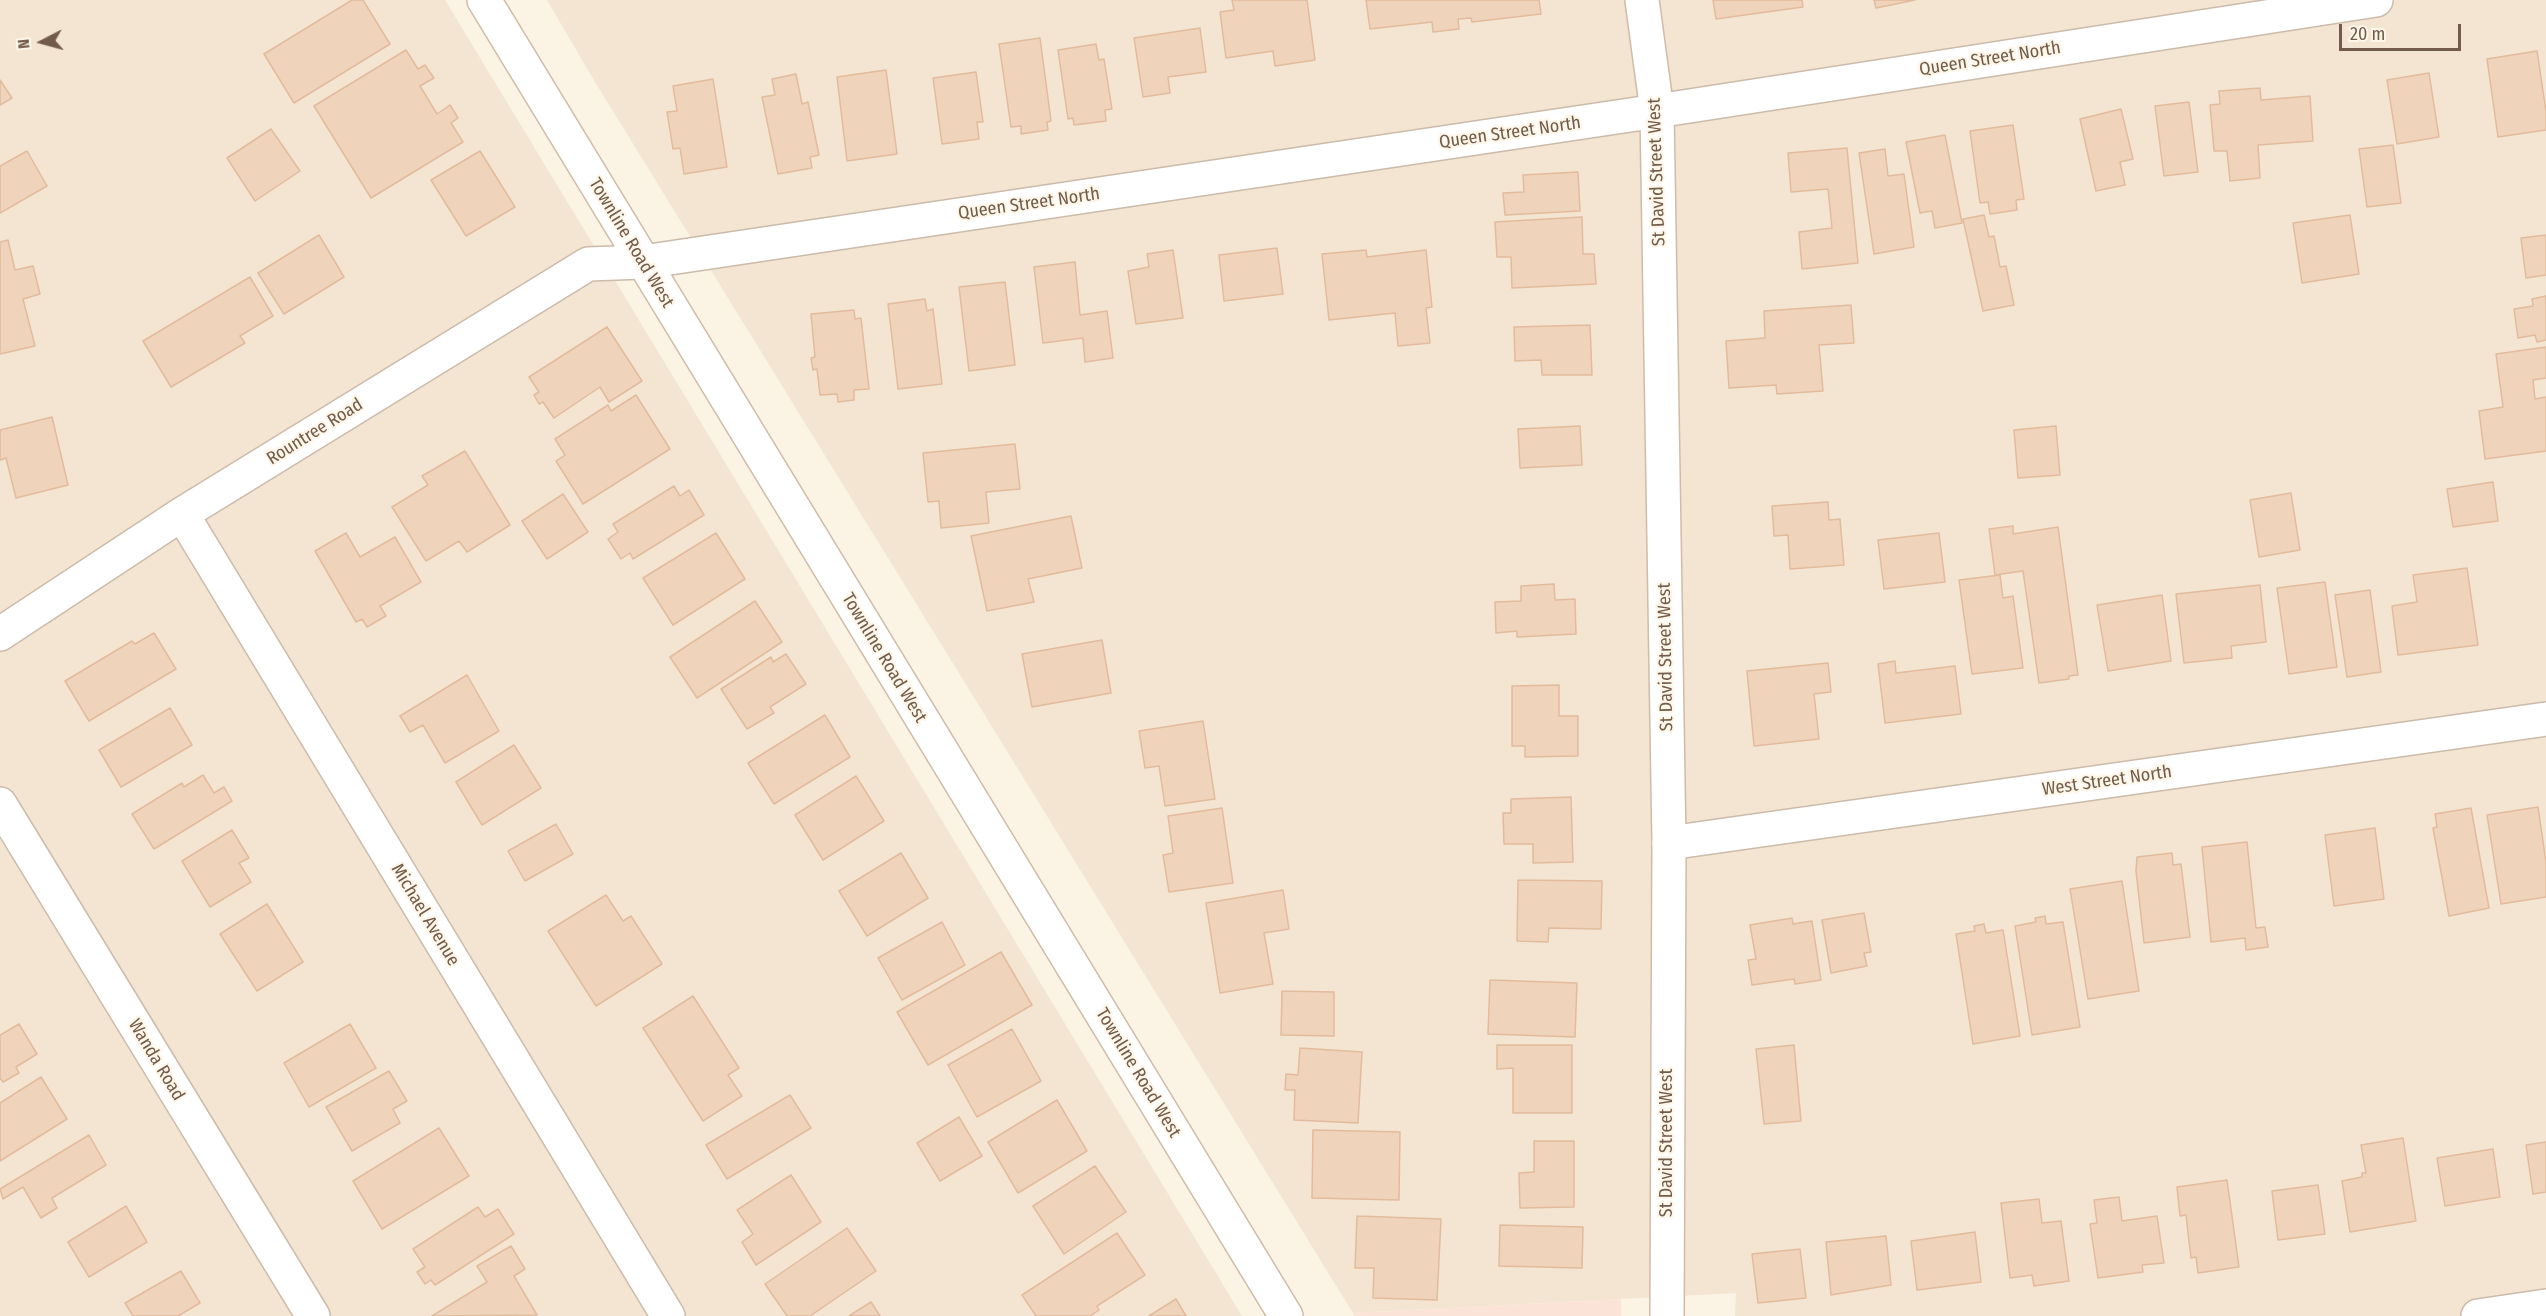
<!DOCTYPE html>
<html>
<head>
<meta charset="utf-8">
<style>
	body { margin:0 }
	#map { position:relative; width:2546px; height:1316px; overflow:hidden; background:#fbf3e3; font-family:"Fira Sans Condensed",sans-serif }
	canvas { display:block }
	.north { position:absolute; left:12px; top:12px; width:60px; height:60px; -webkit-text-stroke:4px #fef7e9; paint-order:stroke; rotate:264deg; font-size:16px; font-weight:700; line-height:24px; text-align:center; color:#725b4a }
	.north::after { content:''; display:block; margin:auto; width:21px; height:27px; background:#725b4a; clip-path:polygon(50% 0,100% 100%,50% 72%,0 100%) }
	.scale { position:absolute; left:2339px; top:24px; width:122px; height:27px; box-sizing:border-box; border:3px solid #725b4a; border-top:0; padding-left:8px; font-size:18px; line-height:21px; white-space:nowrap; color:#725b4a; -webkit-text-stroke:4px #fef7e9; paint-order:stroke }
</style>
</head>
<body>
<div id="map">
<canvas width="2546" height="1316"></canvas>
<div class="north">N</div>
<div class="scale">20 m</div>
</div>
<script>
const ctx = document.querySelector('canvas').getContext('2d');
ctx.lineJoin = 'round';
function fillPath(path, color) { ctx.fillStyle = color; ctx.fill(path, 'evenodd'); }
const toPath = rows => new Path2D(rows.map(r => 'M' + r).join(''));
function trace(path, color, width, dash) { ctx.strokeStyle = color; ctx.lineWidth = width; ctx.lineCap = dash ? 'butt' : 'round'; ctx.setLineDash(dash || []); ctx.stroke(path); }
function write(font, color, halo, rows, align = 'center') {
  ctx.font = font + ' "Fira Sans Condensed",sans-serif'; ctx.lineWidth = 4.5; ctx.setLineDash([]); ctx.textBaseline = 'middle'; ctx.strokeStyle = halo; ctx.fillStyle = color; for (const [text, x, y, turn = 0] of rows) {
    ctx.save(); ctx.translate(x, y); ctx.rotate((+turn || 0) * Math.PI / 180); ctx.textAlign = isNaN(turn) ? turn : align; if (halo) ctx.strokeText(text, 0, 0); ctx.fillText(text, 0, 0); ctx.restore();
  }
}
fillPath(toPath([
	[0,0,445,0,1242,1316,0,1316],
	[547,0,2546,0,2546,1316,1735,1316,1736,1293,1353,1313,595,82]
]), '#f3e5d1');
fillPath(toPath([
	[1621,1299,1621,1316,1355,1316,1353,1313]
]), '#fbe4d7');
const building = toPath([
	[352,0,363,0,390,44,294,103,264,54,352,0],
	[1232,0,1307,0,1315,60,1275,66,1273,51,1226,58,1220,12,1234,10,1232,0],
	[1366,0,1539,0,1541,14,1472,22,1471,18,1458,19,1459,29,1433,32,1432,22,1370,29,1366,0],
	[1713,0,1802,0,1803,7,1716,19,1713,0],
	[1874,0,1915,0,1876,8,1874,0],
	[1200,28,1206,72,1168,77,1170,93,1143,97,1134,38,1200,28],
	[1040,38,1051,121,1047,122,1048,130,1021,134,1021,126,1011,127,999,44,1040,38],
	[1096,44,1099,60,1104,59,1112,109,1105,110,1106,121,1074,125,1073,118,1068,119,1058,50,1096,44],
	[406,50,418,69,425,65,434,78,420,86,437,114,450,105,458,118,451,123,463,142,371,198,314,106,406,50],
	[2537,51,2546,111,2546,130,2498,137,2487,59,2537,51],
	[886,70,897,154,847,161,837,77,886,70],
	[976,72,983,122,977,122,979,139,942,144,933,78,976,72],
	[2429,73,2439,137,2397,144,2387,80,2429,73],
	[796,74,802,104,808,102,819,155,810,157,812,168,778,174,762,97,775,95,772,79,796,74],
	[713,79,727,167,684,174,680,148,673,149,667,112,677,111,673,86,713,79],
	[0,80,12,98,0,105,0,80],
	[2260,88,2261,100,2310,96,2313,141,2258,145,2260,178,2230,181,2227,151,2214,151,2210,105,2220,104,2219,91,2260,88],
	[2189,102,2198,172,2164,176,2155,106,2189,102],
	[2121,109,2133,159,2120,162,2125,185,2096,191,2080,119,2121,109],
	[2013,125,2024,199,2016,200,2017,210,1990,214,1988,202,1980,203,1970,131,2013,125],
	[271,129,300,171,255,201,227,158,271,129],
	[1945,135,1962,223,1935,228,1932,211,1920,213,1906,142,1945,135],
	[2393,145,2401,203,2367,207,2359,149,2393,145],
	[1847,148,1858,263,1802,269,1799,232,1832,228,1828,189,1791,192,1788,153,1847,148],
	[1885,149,1888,176,1904,174,1914,247,1874,254,1859,153,1885,149],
	[27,151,47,186,0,213,0,166,27,151],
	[480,151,515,207,466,236,431,180,480,151],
	[1578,172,1580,211,1505,215,1503,193,1524,192,1523,175,1578,172],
	[1984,215,1989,237,1994,236,2000,267,2006,266,2014,305,1983,311,1963,219,1984,215],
	[2350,215,2359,274,2302,283,2293,223,2350,215],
	[1582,217,1583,254,1594,254,1596,284,1512,288,1511,257,1497,257,1495,222,1582,217],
	[319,235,344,277,284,314,258,273,319,235],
	[2546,235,2546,275,2526,278,2521,238,2546,235],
	[8,240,15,270,33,266,40,294,23,299,35,346,0,354,0,242,8,240],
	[1277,248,1283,294,1224,301,1219,255,1277,248],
	[1173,250,1183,318,1136,324,1128,271,1149,267,1147,254,1173,250],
	[1366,250,1367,257,1426,250,1432,307,1426,308,1430,343,1398,346,1395,313,1329,320,1322,254,1366,250],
	[1075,262,1080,315,1107,311,1113,358,1085,362,1083,338,1043,343,1034,267,1075,262],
	[250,277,273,316,240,336,245,343,171,387,143,341,250,277],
	[1005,282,1015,365,969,371,959,287,1005,282],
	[2546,296,2546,340,2537,342,2535,335,2518,338,2514,309,2533,306,2532,299,2546,296],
	[925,299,927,311,933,309,942,384,898,389,888,304,925,299],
	[1851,305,1854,343,1819,345,1823,391,1777,394,1776,385,1729,388,1726,341,1765,338,1764,311,1851,305],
	[854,310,855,319,861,318,869,389,854,390,854,400,838,402,837,394,820,395,817,369,813,370,811,358,815,357,811,314,854,310],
	[1590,325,1592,375,1542,375,1541,360,1515,361,1514,327,1590,325],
	[607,327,642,381,609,402,600,387,554,418,543,402,539,404,534,395,539,392,529,377,607,327],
	[2546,347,2546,378,2533,380,2535,399,2546,397,2546,451,2485,459,2479,411,2503,407,2496,354,2546,347],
	[636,395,670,449,583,504,556,461,565,455,555,439,608,405,611,411,636,395],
	[52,417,68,485,16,498,6,458,0,460,0,430,52,417],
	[1580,426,1582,465,1520,468,1518,429,1580,426],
	[2056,426,2060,475,2018,478,2014,430,2056,426],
	[1015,444,1020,489,986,492,989,523,941,528,939,501,928,502,923,453,1015,444],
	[465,451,510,525,467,552,459,541,426,561,392,507,428,485,422,476,465,451],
	[2493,482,2498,521,2453,527,2447,489,2493,482],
	[674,486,680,496,689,490,704,515,633,559,630,553,621,559,608,539,618,532,613,524,674,486],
	[2291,493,2300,550,2259,557,2250,500,2291,493],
	[563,494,588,532,547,559,522,521,563,494],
	[1828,502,1829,520,1840,519,1844,565,1790,569,1788,535,1774,536,1772,506,1828,502],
	[1071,516,1082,568,1028,579,1034,602,987,611,971,536,1071,516],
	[2013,526,2013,534,2058,527,2078,675,2069,676,2069,679,2039,683,2023,571,1995,575,1989,529,2013,526],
	[346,533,360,557,395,537,421,582,380,606,386,616,367,627,362,619,356,622,315,551,346,533],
	[716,533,745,579,673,625,643,578,716,533],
	[1939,533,1945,582,1884,589,1878,540,1939,533],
	[2467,568,2478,645,2398,655,2392,606,2417,602,2413,575,2467,568],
	[2000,575,2003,598,2013,596,2023,668,1972,674,1959,580,2000,575],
	[2325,582,2337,667,2289,674,2277,588,2325,582],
	[1554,584,1555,600,1575,599,1576,634,1517,637,1517,631,1496,633,1495,602,1521,601,1521,586,1554,584],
	[2260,585,2266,642,2231,646,2232,658,2184,663,2176,594,2260,585],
	[2370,590,2381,672,2347,677,2335,595,2370,590],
	[2162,595,2171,661,2108,671,2097,605,2162,595],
	[755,601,782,642,697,698,670,657,755,601],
	[154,633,176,669,89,721,65,681,132,641,135,644,154,633],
	[1102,640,1111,693,1032,707,1022,654,1102,640],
	[786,654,806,684,770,707,774,713,747,729,721,689,771,657,773,662,786,654],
	[1895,661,1896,673,1955,666,1961,714,1885,723,1878,664,1895,661],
	[1828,663,1831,692,1814,694,1819,739,1754,746,1747,671,1828,663],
	[467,675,499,731,445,763,423,725,410,732,400,716,467,675],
	[1559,685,1559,716,1578,716,1578,756,1525,757,1525,746,1512,746,1512,686,1559,685],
	[170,708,192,745,121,787,99,750,170,708],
	[825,715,850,757,774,804,748,763,825,715],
	[1203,721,1215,799,1165,806,1159,766,1145,768,1139,731,1203,721],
	[514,745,541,788,482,825,456,782,514,745],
	[203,775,214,793,224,787,232,801,154,849,132,814,182,783,184,787,203,775],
	[856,776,884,821,823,860,795,815,856,776],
	[1571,797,1573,862,1533,863,1533,844,1504,844,1503,813,1511,813,1511,799,1571,797],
	[2538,807,2546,862,2546,897,2501,904,2487,815,2538,807],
	[1222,808,1233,883,1169,892,1163,855,1173,853,1168,816,1222,808],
	[2471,808,2489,908,2449,916,2433,828,2437,827,2435,814,2471,808],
	[556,824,573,854,525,881,508,851,556,824],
	[2375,828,2384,899,2334,906,2325,835,2375,828],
	[232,830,249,858,239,863,251,882,210,907,182,861,232,830],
	[2247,842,2256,928,2265,927,2268,947,2246,950,2245,938,2211,942,2202,847,2247,842],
	[901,853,928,898,867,936,839,891,901,853],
	[2172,853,2173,865,2181,864,2190,937,2144,943,2136,871,2137,857,2172,853],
	[1518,880,1602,881,1601,929,1549,928,1548,942,1517,941,1518,880],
	[2122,881,2139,991,2088,999,2070,889,2122,881],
	[1283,890,1289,929,1264,933,1273,984,1220,993,1206,903,1283,890],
	[606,895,623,921,631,916,662,964,596,1006,548,931,606,895],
	[267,904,303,962,257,991,220,934,267,904],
	[1864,913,1871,952,1864,953,1867,966,1831,973,1822,920,1864,913],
	[2045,916,2046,924,2063,922,2080,1027,2032,1035,2015,926,2036,922,2035,918,2045,916],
	[1792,918,1793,924,1812,921,1821,980,1795,984,1794,979,1752,985,1748,960,1756,959,1750,925,1792,918],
	[942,922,965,965,902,1000,878,958,942,922],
	[1984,924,1986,933,2003,930,2020,1036,1973,1044,1956,934,1975,931,1974,926,1984,924],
	[1001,952,1032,1005,928,1065,897,1012,1001,952],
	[1490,980,1577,983,1575,1037,1488,1034,1490,980],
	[1282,991,1334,992,1334,1036,1281,1035,1282,991],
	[693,996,739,1068,728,1075,742,1096,703,1121,643,1028,693,996],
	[19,1024,37,1054,16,1067,19,1073,3,1082,0,1078,0,1035,19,1024],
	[350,1024,376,1068,309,1107,284,1063,350,1024],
	[1012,1029,1041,1081,977,1117,948,1065,1012,1029],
	[1497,1045,1572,1045,1572,1113,1513,1113,1513,1068,1497,1069,1497,1045],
	[1794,1045,1801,1121,1764,1124,1756,1049,1794,1045],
	[1300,1048,1362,1052,1358,1123,1294,1120,1295,1090,1285,1090,1286,1074,1298,1075,1300,1048],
	[389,1071,407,1101,393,1109,400,1123,352,1151,326,1107,389,1071],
	[41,1077,67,1119,0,1161,0,1103,41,1077],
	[790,1095,811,1128,727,1179,706,1145,790,1095],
	[1057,1100,1087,1151,1018,1193,988,1142,1057,1100],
	[959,1117,982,1156,940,1181,917,1143,959,1117],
	[439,1128,469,1176,382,1229,353,1181,439,1128],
	[1313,1130,1400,1132,1399,1200,1312,1198,1313,1130],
	[89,1135,106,1165,52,1198,57,1208,41,1218,23,1187,3,1199,0,1189,89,1135],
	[2403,1138,2416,1221,2350,1232,2342,1181,2362,1177,2362,1173,2366,1173,2361,1145,2403,1138],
	[1534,1141,1574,1141,1574,1207,1520,1208,1519,1173,1534,1172,1534,1141],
	[2546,1142,2546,1192,2533,1194,2526,1145,2546,1142],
	[2493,1149,2500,1197,2445,1206,2437,1158,2493,1149],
	[1095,1166,1126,1212,1064,1254,1033,1206,1095,1166],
	[791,1175,821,1222,756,1265,742,1242,753,1234,737,1210,791,1175],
	[2227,1180,2239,1267,2198,1273,2196,1257,2191,1258,2186,1215,2180,1216,2177,1187,2227,1180],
	[2318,1185,2325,1234,2278,1240,2272,1191,2318,1185],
	[2119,1197,2122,1221,2157,1216,2164,1263,2142,1265,2143,1272,2098,1278,2090,1224,2097,1223,2094,1200,2119,1197],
	[2039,1199,2042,1223,2061,1221,2069,1281,2034,1286,2032,1275,2010,1278,2001,1203,2039,1199],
	[126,1206,147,1242,89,1277,68,1242,126,1206],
	[478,1207,485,1217,498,1209,514,1234,435,1285,431,1280,425,1284,417,1272,425,1267,413,1249,478,1207],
	[1357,1216,1441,1219,1437,1300,1373,1298,1374,1268,1355,1268,1357,1216],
	[1500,1225,1583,1227,1582,1268,1499,1266,1500,1225],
	[847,1228,876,1271,810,1316,787,1316,765,1284,847,1228],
	[1975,1232,1981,1282,1917,1290,1911,1241,1975,1232],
	[1117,1233,1145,1275,1097,1306,1099,1310,1090,1316,1036,1316,1022,1295,1117,1233],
	[1886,1236,1891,1285,1831,1295,1826,1242,1886,1236],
	[511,1246,525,1269,514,1276,537,1315,432,1316,487,1282,477,1266,511,1246],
	[1800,1249,1806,1298,1758,1303,1752,1254,1800,1249],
	[181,1271,200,1303,178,1316,133,1316,125,1303,181,1271],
	[1176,1299,1186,1316,1149,1316,1176,1299],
	[871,1302,880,1316,849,1316,871,1302]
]);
fillPath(building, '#f0d3bb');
trace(building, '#e2bb9c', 1.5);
const street = toPath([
	[182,514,668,1316],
	[0,634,182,514,588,264,643,262,1657,111,2376,0],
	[0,804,313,1316],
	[1669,843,2546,719],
	[2478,1316,2546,1306]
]);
const secondary = toPath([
	[484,0,1286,1316],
	[1642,0,1657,111,1669,843,1667,1316]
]);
trace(street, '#cba', 36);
trace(secondary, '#cfbca8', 36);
trace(street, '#fff', 33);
trace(secondary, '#fff', 33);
write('18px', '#725b4a', '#fef7e9', [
	["Queen Street North",1990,59,-9],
	["Queen Street North",1510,133,-8],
	["St David Street West",1657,172,-92],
	["Queen Street North",1029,204,-8],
	["Townline Road West",631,243,59],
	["Rountree Road",315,432,-32],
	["St David Street West",1666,657,-91],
	["Townline Road West",884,658,59],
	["West Street North",2107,781,-8],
	["Michael Avenue",425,915,59],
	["Wanda Road",156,1060,59],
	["Townline Road West",1138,1073,59],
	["St David Street West",1667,1143,-90]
]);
</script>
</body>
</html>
